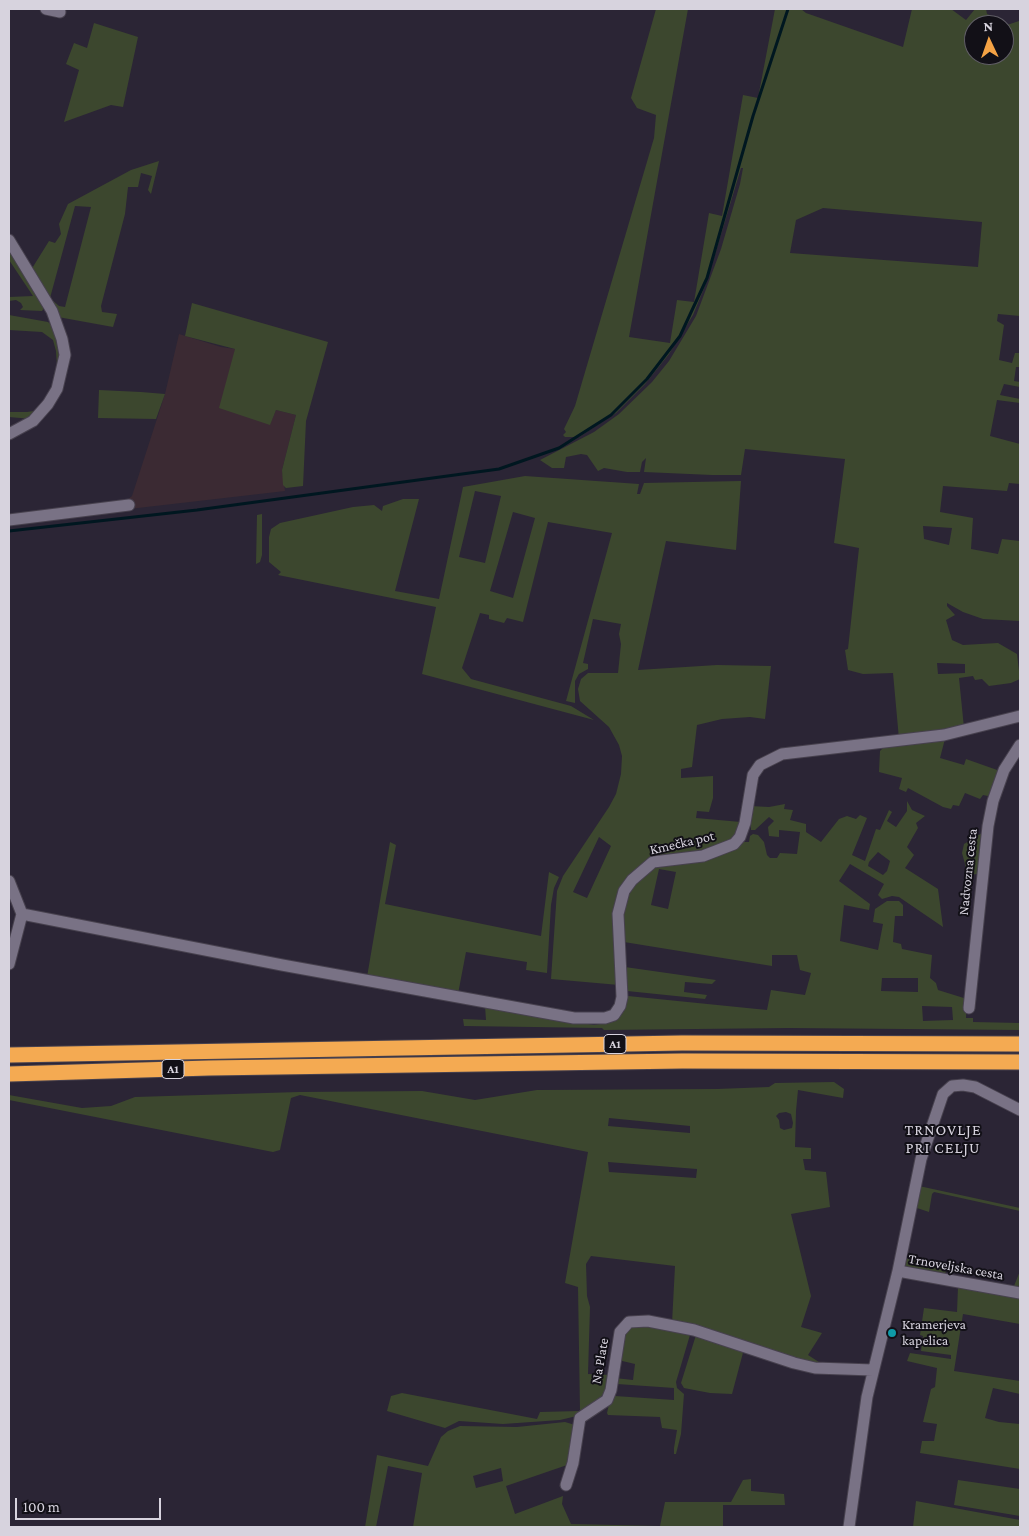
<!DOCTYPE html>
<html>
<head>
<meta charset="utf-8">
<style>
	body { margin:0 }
	#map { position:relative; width:1029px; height:1536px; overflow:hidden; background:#2b2535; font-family:"Crimson Pro",serif }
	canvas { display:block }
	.frame { position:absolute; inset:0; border:10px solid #d7d3de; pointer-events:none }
	.north { position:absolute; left:964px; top:15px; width:50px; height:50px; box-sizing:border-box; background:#121017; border:1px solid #615e67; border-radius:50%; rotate:357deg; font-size:14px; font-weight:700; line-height:20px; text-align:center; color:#d7d3de }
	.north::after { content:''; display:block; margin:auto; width:18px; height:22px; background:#f5a345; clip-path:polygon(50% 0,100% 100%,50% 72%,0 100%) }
	.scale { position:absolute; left:15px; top:1498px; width:146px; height:22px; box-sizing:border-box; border:2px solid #d7d3de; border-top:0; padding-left:6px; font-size:15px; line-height:18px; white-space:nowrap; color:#d7d3de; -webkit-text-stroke:4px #121017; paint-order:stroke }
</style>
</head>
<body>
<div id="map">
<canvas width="1029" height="1536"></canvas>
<div class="frame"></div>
<div class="north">N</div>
<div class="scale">100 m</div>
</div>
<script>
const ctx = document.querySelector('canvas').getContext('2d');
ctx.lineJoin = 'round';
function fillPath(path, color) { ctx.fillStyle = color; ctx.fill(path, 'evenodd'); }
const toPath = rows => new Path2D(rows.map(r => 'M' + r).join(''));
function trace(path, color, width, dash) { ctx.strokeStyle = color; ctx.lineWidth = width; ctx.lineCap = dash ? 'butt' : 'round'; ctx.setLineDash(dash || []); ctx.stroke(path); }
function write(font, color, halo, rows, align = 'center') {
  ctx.font = font + ' "Crimson Pro",serif'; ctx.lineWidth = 4; ctx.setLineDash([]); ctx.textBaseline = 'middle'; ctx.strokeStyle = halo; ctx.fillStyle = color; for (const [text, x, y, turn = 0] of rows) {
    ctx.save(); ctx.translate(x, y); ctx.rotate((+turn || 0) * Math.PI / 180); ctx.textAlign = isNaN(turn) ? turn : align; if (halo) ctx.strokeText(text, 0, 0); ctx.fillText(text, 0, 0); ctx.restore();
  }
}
fillPath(toPath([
	[179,334,221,347,235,349,234,360,270,424,276,410,296,415,282,470,285,491,129,509,127,500,132,496,165,394]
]), '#3b2a33');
fillPath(toPath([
	[656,9,688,9,629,337,670,343,677,300,694,302,709,213,722,216,743,95,758,98,775,9,801,9,806,13,903,47,912,9,951,9,966,20,975,9,986,9,987,14,995,17,997,25,974,25,974,55,1004,55,1004,26,1019,21,1020,18,1020,316,998,314,997,321,1004,325,999,360,1012,363,1015,353,1020,353,1020,367,1016,367,1014,381,1020,382,1020,387,1004,384,1000,395,1020,399,1020,403,997,400,990,436,1020,444,1020,484,1009,483,1007,491,943,486,940,512,973,518,971,549,998,554,1002,539,1020,541,1020,621,983,619,963,612,947,603,947,606,955,615,946,620,952,640,963,645,998,643,1017,654,1020,679,1011,683,989,686,982,679,975,680,973,676,959,678,964,728,899,739,893,673,863,674,848,670,845,650,848,649,859,548,834,543,845,459,745,449,741,475,712,475,644,472,646,458,642,462,640,472,627,472,604,468,598,471,587,455,581,454,566,457,564,468,552,468,540,460,594,432,619,414,652,382,669,361,696,316,721,249,740,184,743,168,741,168,707,281,693,315,669,354,645,384,616,413,579,437,565,437,563,435,566,432,564,429,575,406,654,138,656,115,637,108,631,98],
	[823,208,982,222,978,267,790,253,796,220],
	[923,526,952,528,949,545,924,539],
	[937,663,965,664,965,673,938,674],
	[94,23,138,37,123,107,111,105,64,122,79,70,66,64,74,43,87,48],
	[159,161,151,194,148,190,152,176,141,173,138,187,128,187,125,214,101,306,102,312,117,314,113,327,58,317,31,270,49,241,55,243,61,234,59,224,68,204,131,170],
	[75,206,91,207,65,307,59,306,50,298],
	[9,245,46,305,42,311,20,310,23,307,21,303,16,300,9,301,9,297,33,296,9,260],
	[192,303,328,342,306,421,303,486,286,488,283,485,282,470,296,415,276,410,270,425,219,408,235,349,185,336],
	[9,315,48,322,55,328,60,345,58,382,32,419,9,417,9,412,27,412,34,411,41,405,52,386,57,366,56,351,53,340,42,332,9,330],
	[99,390,141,392,165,394,156,419,98,418],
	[525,476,639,484,637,494,640,494,644,483,741,481,736,550,666,541,638,670,717,665,771,666,765,719,750,717,722,719,697,725,692,767,681,769,681,778,713,776,713,798,709,812,697,811,696,818,741,822,737,838,720,849,667,857,621,890,619,985,551,979,557,891,563,876,609,807,616,794,621,774,622,756,619,745,609,727,580,701,578,689,581,679,588,673,618,673,621,644,619,634,621,624,593,619,583,663,588,664,588,669,579,674,575,681,575,703,566,701,612,533,548,522,523,622,507,618,504,623,489,619,489,615,480,613,462,668,471,679,571,706,594,720,422,674,436,607,278,575,281,572,269,562,269,537,271,529,280,523,353,507,374,505,382,511,383,506,403,499,419,499,395,591,439,599,463,487],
	[475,491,501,496,485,563,459,557],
	[513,512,535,518,513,598,490,591],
	[599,837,611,846,587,898,573,892],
	[262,514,262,555,260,562,256,564,257,515],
	[945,739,940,758,964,765,966,759,1000,771,988,796,983,795,980,799,965,793,959,806,953,805,951,809,943,807,908,788,906,792,899,789,902,778,879,772,880,751,884,747],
	[907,801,912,810,925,816,916,823,918,828,907,847,914,855,905,868,938,889,943,927,899,897,892,896,882,899,878,895,884,884,850,864,839,881,870,904,869,910,844,905,840,941,878,950,883,924,873,922,875,909,887,901,899,901,903,905,903,916,895,916,893,942,901,944,902,949,932,955,930,978,936,983,938,990,967,999,966,1018,973,1018,973,1022,1020,1023,1020,1030,789,1028,604,1030,602,1028,464,1026,463,1019,486,1020,485,1006,594,1025,612,1022,616,1019,628,996,767,1010,771,990,805,995,811,973,800,970,797,955,772,955,772,966,624,942,625,967,716,980,712,984,685,982,684,992,707,995,705,999,627,991,620,925,629,890,653,867,742,839,744,842,749,842,750,836,753,834,758,835,764,842,767,855,770,858,777,858,780,853,797,854,800,832,779,830,779,837,769,836,768,827,774,821,769,817,755,830,751,830,750,806,769,807,785,804,784,809,793,810,790,820,806,824,806,832,821,842,839,819,847,816,856,819,860,815,867,818,852,855,865,861,876,829,880,830,889,810,892,812,887,821,896,827,907,811],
	[878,852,890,861,887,871,883,875,868,866,869,862],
	[659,869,676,872,668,909,651,905],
	[882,978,918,978,918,992,881,991],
	[922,1006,952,1007,953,1020,923,1021],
	[982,833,978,874,968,875,962,853,964,844],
	[390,842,396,845,385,904,541,936,549,872,559,877,554,888,551,905,547,973,526,970,527,962,466,952,458,994,367,977],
	[834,1082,844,1089,843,1098,798,1090,796,1111,795,1147,811,1148,811,1159,803,1159,805,1170,826,1172,830,1207,791,1214,811,1296,801,1327,822,1333,808,1355,822,1364,815,1365,672,1323,675,1266,591,1256,586,1264,587,1296,590,1307,588,1374,610,1375,605,1399,581,1415,560,1420,503,1424,459,1421,445,1428,387,1411,391,1396,402,1393,537,1419,540,1412,580,1411,578,1287,565,1283,588,1152,300,1095,291,1098,280,1150,273,1152,9,1100,9,1095,82,1108,111,1106,135,1097,299,1092,422,1091,475,1100,537,1090,717,1089,769,1087,775,1083],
	[786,1112,791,1114,793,1123,792,1128,784,1130,780,1128,779,1120,776,1116,779,1113],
	[609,1118,690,1126,690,1133,608,1126],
	[608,1162,697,1169,697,1170,696,1178,609,1172],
	[919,1186,1020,1208,1020,1211,934,1192,932,1194,929,1212,917,1208],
	[905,1258,947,1265,945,1275,1014,1286,1020,1271,1020,1290,903,1267],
	[958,1287,1020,1296,1020,1324,963,1314,954,1371,1020,1381,1020,1394,993,1388,985,1418,999,1422,1020,1424,1020,1469,920,1453,922,1441,934,1441,937,1424,923,1422,931,1389,935,1387,937,1368,907,1361,910,1353,951,1359,951,1355,921,1351,923,1336,920,1335,924,1308,957,1312],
	[632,1323,690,1335,676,1382,677,1388,684,1394,681,1434,676,1454,674,1454,674,1448,677,1430,662,1428,660,1417,608,1415,607,1413,615,1378,633,1380,635,1364,618,1360,622,1334],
	[617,1384,674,1388,674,1400,615,1396],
	[696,1335,744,1349,732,1394,710,1393,689,1389,684,1388,681,1383],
	[565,1422,575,1425,570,1464,506,1486,515,1514,563,1496,562,1504,571,1524,660,1526,665,1502,731,1502,743,1480,751,1479,751,1491,784,1494,785,1505,723,1505,723,1526,761,1527,413,1527,422,1473,388,1466,376,1527,365,1527,377,1455,428,1466,441,1437,448,1431,460,1426,517,1427],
	[501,1468,503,1481,476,1488,473,1476],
	[958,1480,1020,1489,1020,1516,954,1505],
	[916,1501,1020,1520,1020,1527,913,1527]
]), '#3c472e');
trace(toPath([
	[9,531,197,510,499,469,559,448,611,415,647,379,680,336,707,278,753,116,788,9]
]), '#001720', 3);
const minor = toPath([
	[46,9,60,12],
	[9,240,52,311,62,339,65,355,57,389,48,404,33,421,9,434],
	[9,520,129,505],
	[9,881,22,914],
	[9,964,22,914,282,965,574,1018,605,1018,614,1015,620,1006,622,997,618,914,624,891,632,880,653,862,703,856,734,844,740,837,745,823,753,775,760,765,782,754,944,735,1020,716],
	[969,1008,988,826,993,801,1004,770,1020,745],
	[898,1271,921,1159,943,1094,952,1086,963,1085,975,1087,1020,1110],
	[566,1485,573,1463,580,1418,607,1400,611,1390,620,1332,629,1322,648,1321,694,1330,794,1363,815,1368,873,1370],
	[849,1527,867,1397,898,1271,1020,1293]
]);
const highway = toPath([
	[9,1055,682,1043,1020,1044],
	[9,1074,209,1068,682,1061,1020,1062]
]);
trace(minor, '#47414e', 13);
trace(highway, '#47414e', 17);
trace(minor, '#797285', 11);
trace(highway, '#f4aa52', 15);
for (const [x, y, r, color] of [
	[892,1333,5,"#0f9aa8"]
]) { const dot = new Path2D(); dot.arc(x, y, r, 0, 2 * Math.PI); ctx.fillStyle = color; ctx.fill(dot); trace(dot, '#121017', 2); }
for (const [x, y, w] of [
	[615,1044,22],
	[173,1069,22]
]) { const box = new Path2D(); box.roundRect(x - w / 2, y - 9.5, w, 19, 4); ctx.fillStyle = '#121017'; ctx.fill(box); trace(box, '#d7d3de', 1); }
write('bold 12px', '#d7d3de', null, [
	["A1",615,1044],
	["A1",173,1069]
]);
write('14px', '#d7d3de', '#121017', [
	["Kmečka pot",682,843,-13],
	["Nadvozna cesta",968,872,-84],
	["Trnoveljska cesta",956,1267,10],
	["Na Plate",600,1361,-80]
]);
write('14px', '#d7d3de', '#121017', [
	["Kramerjeva",902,1325],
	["kapelica",902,1341]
], 'left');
ctx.letterSpacing = '1px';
write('16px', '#d7d3de', '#121017', [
	["TRNOVLJE",943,1130],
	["PRI CELJU",943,1148]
]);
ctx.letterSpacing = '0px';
</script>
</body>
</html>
